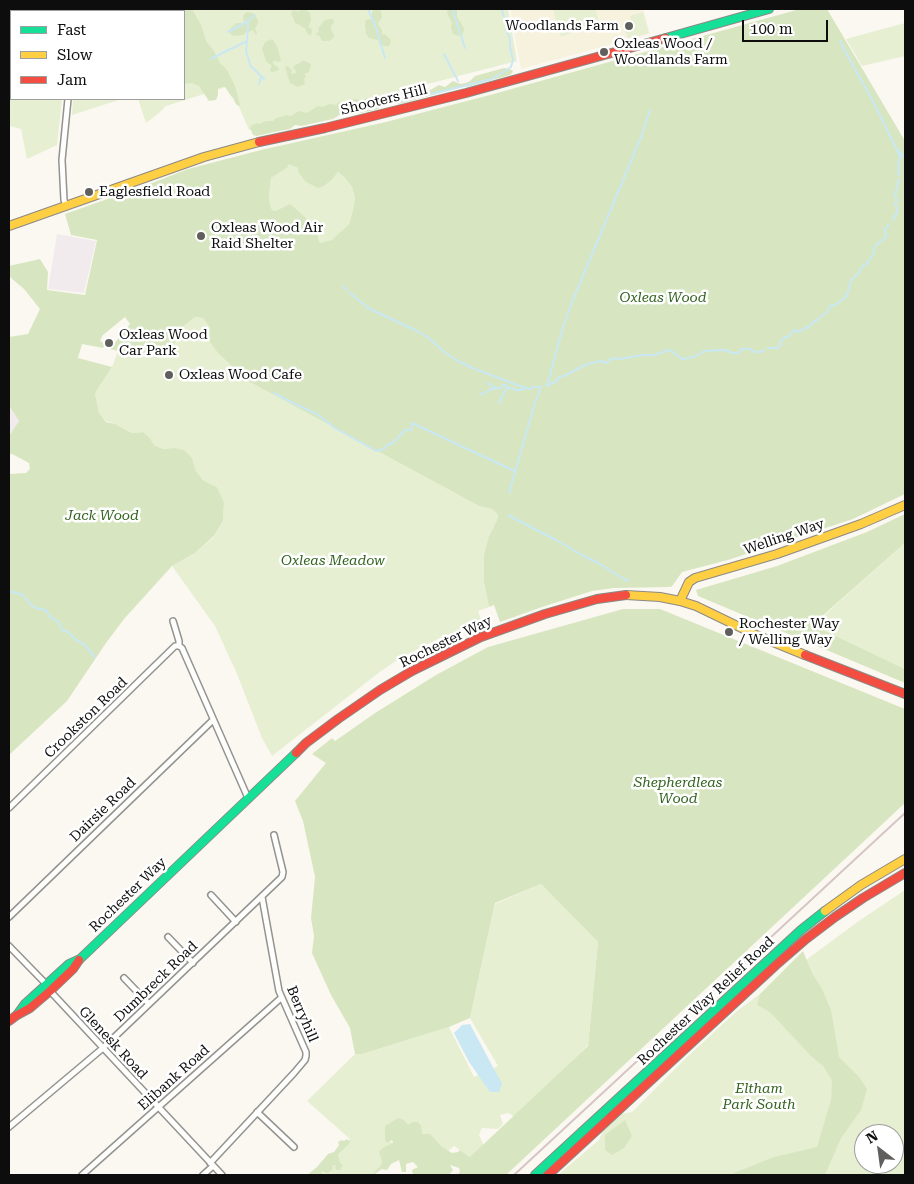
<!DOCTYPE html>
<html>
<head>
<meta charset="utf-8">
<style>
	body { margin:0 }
	#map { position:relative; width:914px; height:1184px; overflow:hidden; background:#fbf8f1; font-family:"Roboto Serif",serif }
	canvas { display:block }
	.frame { position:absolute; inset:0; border:10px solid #0d0d0d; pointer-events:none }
	.legend { position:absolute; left:10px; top:10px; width:175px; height:90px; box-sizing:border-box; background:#fff; border:1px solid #9e9e9e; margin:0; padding:6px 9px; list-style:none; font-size:15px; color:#0d0d0d }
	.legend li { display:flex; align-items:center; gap:10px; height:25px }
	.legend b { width:25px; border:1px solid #9e9e9e }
	.north { position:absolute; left:854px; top:1124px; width:50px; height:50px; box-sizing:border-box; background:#fff; border:1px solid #9e9e9e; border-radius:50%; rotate:330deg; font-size:14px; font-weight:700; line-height:20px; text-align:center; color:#0d0d0d }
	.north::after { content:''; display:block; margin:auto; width:18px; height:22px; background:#605f5d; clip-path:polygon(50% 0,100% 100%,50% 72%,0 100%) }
	.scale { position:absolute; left:742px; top:20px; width:86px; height:22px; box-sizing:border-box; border:2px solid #0d0d0d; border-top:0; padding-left:6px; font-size:15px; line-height:18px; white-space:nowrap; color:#0d0d0d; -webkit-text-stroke:4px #fff; paint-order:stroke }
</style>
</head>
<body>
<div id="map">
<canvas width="914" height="1184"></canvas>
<div class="frame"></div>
<ul class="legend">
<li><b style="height:6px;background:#16e098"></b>Fast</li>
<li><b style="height:6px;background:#ffcf43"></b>Slow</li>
<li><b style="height:6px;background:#f24e42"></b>Jam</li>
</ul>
<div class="north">N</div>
<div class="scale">100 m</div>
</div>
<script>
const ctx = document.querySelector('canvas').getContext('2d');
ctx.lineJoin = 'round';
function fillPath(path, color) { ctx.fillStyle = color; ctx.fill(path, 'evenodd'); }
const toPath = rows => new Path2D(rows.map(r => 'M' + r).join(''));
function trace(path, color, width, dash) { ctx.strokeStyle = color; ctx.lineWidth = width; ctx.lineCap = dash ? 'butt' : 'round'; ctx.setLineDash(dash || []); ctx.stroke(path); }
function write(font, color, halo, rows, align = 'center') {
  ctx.font = font + ' "Roboto Serif",serif'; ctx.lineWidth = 5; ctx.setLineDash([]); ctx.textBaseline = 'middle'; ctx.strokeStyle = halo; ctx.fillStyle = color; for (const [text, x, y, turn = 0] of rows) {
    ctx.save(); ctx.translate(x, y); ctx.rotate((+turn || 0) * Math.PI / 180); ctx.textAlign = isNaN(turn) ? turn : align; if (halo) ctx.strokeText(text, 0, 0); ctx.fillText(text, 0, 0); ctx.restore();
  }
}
fillPath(toPath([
	[57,234,96,241,84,293,48,289],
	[9,401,19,421,9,436]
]), '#f2ebee');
fillPath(toPath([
	[510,9,643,9,650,34,521,69]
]), '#f7f2de');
fillPath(toPath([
	[9,9,83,9,82,11,11,11,11,99,62,99,57,145,27,159,21,129,9,126],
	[185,9,508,9,517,61,249,130,231,88],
	[553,9,596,9,598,19,575,32,561,37],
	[643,12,649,33,628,39,625,29,633,26,630,16],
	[184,16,223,88,166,106,159,113,146,123,138,99,184,99],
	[905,23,905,56,862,66,846,39],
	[73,99,122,99,72,115],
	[289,163,298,168,324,186,332,180,338,172,345,178,352,187,355,198,353,210,349,224,332,241,320,243,318,238,316,231,272,210,270,205,269,196,271,178,287,168],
	[195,317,203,318,210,328,209,341,217,352,246,380,479,506,492,509,498,515,497,520,489,536,484,582,489,607,478,611,482,622,440,638,402,657,381,671,272,756,262,738,237,674,215,626,172,566,195,553,214,537,223,521,224,502,217,487,204,481,196,471,192,458,174,448,163,449,154,445,150,438,143,432,132,433,115,424,106,421,99,412,95,394,97,390,112,367,118,351,127,351,135,349,142,351,147,355,181,336,184,326],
	[905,543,905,669,812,626],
	[541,884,598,942,588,1045,515,1120,512,1115,508,1113,500,1115,503,1124,498,1129,482,1128,479,1135,485,1148,470,1157,454,1146,446,1153,387,1139,396,1145,387,1166,374,1175,310,1175,350,1139,307,1101,355,1054,362,1054,449,1027,474,1077,498,1066,470,1018,495,904],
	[905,890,905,1175,558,1175,599,1140,603,1131,621,1114,632,1112,685,1059,737,1011,856,923],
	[864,1134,894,1134,894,1164,864,1164]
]), '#e6efd2');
fillPath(toPath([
	[140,9,192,9,201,25,206,41,214,51,220,63,227,70,235,86,240,105,238,106,236,104,233,98,231,96,225,87,218,88,218,95,216,100,209,101,199,86,192,83,184,84,184,11,141,11],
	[302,9,306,9,306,10,310,13,311,20,308,27,311,28,312,31,311,36,307,33,305,28,302,27,300,25,295,23,293,17,291,15,292,11,295,10,299,12,300,10],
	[374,9,378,9,381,11,382,17,378,24,382,30,382,34,386,35,390,39,391,42,388,47,379,44,378,40,369,38,366,34,365,24,366,20,370,19,372,20,372,12],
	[448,9,457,9,457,17,464,28,463,34,459,36,453,34,451,27,452,23,447,13],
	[800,9,827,9,905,141,905,494,853,519,728,560,682,572,673,585,671,587,614,588,592,591,542,607,500,622,494,605,489,607,484,582,484,555,489,536,497,520,498,515,492,509,479,506,246,380,217,352,209,341,210,328,203,318,195,317,184,326,181,336,169,348,163,352,155,355,147,355,142,351,135,349,127,351,118,351,110,349,130,324,125,317,103,335,100,341,105,344,103,348,82,344,78,358,112,367,97,390,95,394,99,412,106,422,115,424,132,433,143,432,150,438,154,445,163,449,174,448,184,450,192,458,196,471,204,481,217,487,224,502,223,521,214,536,195,553,172,566,124,619,106,643,67,701,9,755,9,474,26,473,30,469,29,463,12,454,9,454,9,436,19,421,9,405,9,337,28,334,40,309,24,289,11,278,9,274,9,266,40,259,48,272,47,290,85,295,97,240,71,235,65,214,147,185,188,169,261,150,386,122,490,95],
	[289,164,298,168,298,172,306,182,318,188,324,186,332,180,338,172,345,178,352,187,355,198,353,210,349,224,332,240,320,243,318,238,317,231,306,218,290,204,276,211,272,210,270,205,269,196,271,178,287,168],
	[247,12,253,13,258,20,258,23,255,29,257,33,256,35,253,30,249,32,246,32,244,35,233,36,230,33,230,29,236,23,242,23,244,22,243,17,244,14],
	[330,19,333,19,334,23,331,26,331,30,334,35,333,38,329,41,322,41,319,35,317,36,316,34,319,31,318,29,320,26,325,20],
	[272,39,277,46,281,60,279,62,277,62,275,60,273,62,273,64,278,67,279,70,273,72,271,72,270,69,272,66,266,61,262,49,265,42],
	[302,61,305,61,311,64,310,69,309,72,304,74,306,76,304,80,305,84,298,87,290,83,285,67,287,66,290,68,292,70,291,74,296,73,297,72,293,68,294,66,297,64,298,64],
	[504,68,512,70,513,72,510,75,467,87,466,86,399,104,390,103,382,105,378,109,365,112,346,116,341,114,333,119,301,126,295,125,290,129,274,132,257,136,253,135,250,128,252,125,257,123,260,124,263,122,268,121,273,121,276,118,287,115,291,116,299,111,307,113,318,106,322,107,330,104,336,105,339,102,345,103,349,99,355,99,359,100,368,98,372,102,379,100,383,101,385,99,391,99,393,95,397,95,400,99,411,93,417,93,423,91,425,93,439,85,445,87,453,81,461,84,466,83,470,81,475,76],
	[905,514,905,543,812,625,905,669,905,683,698,596,696,590,777,566,867,532],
	[623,609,660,609,905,709,905,803,506,1175,458,1175,460,1171,459,1168,450,1165,453,1170,449,1175,413,1175,412,1170,418,1167,413,1162,406,1164,406,1172,402,1172,399,1160,391,1164,387,1170,381,1169,372,1175,381,1165,382,1161,379,1152,384,1147,393,1143,392,1140,387,1143,385,1140,385,1126,398,1118,404,1120,408,1125,412,1122,418,1122,421,1126,422,1134,430,1134,442,1147,452,1153,458,1152,460,1150,470,1157,588,1046,598,942,541,884,495,903,470,1018,449,1027,362,1054,355,1054,350,1028,331,995,312,953,314,936,311,918,315,877,303,821,295,801,326,763,312,754,332,738,335,741,375,713,436,675,488,647],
	[803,951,812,973,822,989,831,1010,839,1057,859,1077,867,1089,861,1110,841,1138,825,1175,733,1175,734,1173,774,1157,817,1147,831,1100,832,1080,823,1066,811,1056,770,1012,757,1005,760,994],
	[625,1120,632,1136,624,1148,612,1155,605,1150,605,1135],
	[347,1139,349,1141,351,1140,349,1144,338,1154,340,1163,343,1165,340,1170,336,1170,335,1168,336,1165,332,1166,333,1169,328,1173,326,1173,323,1171,321,1172,322,1175,307,1175,317,1167,328,1154,334,1152,337,1148,339,1145,338,1142,342,1140,344,1141]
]), '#d7e6c0');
fillPath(toPath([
	[470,1024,502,1084,499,1092,490,1092,469,1062,454,1033,462,1025]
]), '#c9e8f3');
trace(toPath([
	[368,9,375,25,385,58],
	[453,9,455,18,465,48],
	[228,32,248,21,255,15],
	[247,41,246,51,251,67,253,68,264,79],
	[841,41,840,42,874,103,900,156,898,167,899,175],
	[231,49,247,41,248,21],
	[444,54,458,81],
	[211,59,230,49],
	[259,84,261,76],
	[398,102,492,79,511,67,513,60,510,47,510,39,506,29,506,20,503,15,502,9],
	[898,150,905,158],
	[893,220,897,212,897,207,895,204,897,200,895,195,899,179],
	[343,286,347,290],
	[350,293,368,308,417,331,429,338,443,351,458,361,475,369,520,386,529,389,534,387,541,387],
	[768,348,777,348,781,345,780,342,785,337,788,337,794,330,798,332,810,326,813,322,818,320,821,316,826,313,829,309,830,306,835,305,841,301,847,295,851,280,858,274,861,268,868,262,874,252,874,248,876,245,886,237,885,229,889,225],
	[487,383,496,388],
	[546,386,557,381,559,377,564,376,585,365,600,361,607,363,609,360,614,358,620,359,642,355,655,355,668,350,672,351,682,359,694,357,704,351,725,350,733,353,738,353,742,349,750,349,755,352,761,352,764,350],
	[547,386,563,327,572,302,642,135,650,110],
	[274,393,295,404,317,414,335,428,376,451,384,449,387,445,393,443,405,430,411,430,412,423,508,468,515,471],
	[480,394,483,394,491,389,501,388,503,385,506,385,507,387,516,390,523,390,524,387],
	[499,403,507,387],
	[509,493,535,403,541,387],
	[508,515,554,539,584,556,598,563,624,579,629,581],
	[9,591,23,595,31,605,36,608,46,610,50,617,59,622,62,630,68,632,76,640,84,644,95,657]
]), '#c9e8f3', 2);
const street = toPath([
	[88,11,89,9],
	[66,206,64,200,62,160,68,99],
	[173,621,179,641,179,646],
	[9,808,175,646,179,646,182,648,248,798],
	[211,895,236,922],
	[9,917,213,720],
	[168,937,193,963],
	[9,946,47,985],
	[124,978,149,1004],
	[50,991,222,1175],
	[257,1112,294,1147],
	[9,1127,103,1048,282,877,283,872,274,835],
	[210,1163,294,1073,305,1060,306,1056,306,1052,279,991,262,897],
	[82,1175,281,998],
	[203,1175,213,1166]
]);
const fast = toPath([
	[666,38,769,9],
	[17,1015,25,1004,69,964,80,959,296,753],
	[535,1175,801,930,825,911]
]);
const slow = toPath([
	[9,226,204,157,259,142],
	[626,595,660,597,680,601,696,606,756,635,805,655],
	[680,601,689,582,695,578,777,554,861,524,905,505],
	[825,911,861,885,905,859]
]);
const jam = toPath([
	[259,142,325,128,466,93,666,38],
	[805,655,905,694],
	[296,753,306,743,338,719,380,690,412,671,481,637,545,614,597,599,626,595],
	[9,1021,17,1015,30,1008,50,991,73,969,79,960],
	[548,1175,776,965,806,939,835,917,863,898,905,873]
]);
trace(street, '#949390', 8);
trace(fast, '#8b8986', 10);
trace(slow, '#8b8986', 10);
trace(jam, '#8b8986', 10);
trace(street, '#fefefd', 5);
trace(fast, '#16e098', 8);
trace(slow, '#ffcf43', 8);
trace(jam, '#f24e42', 8);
trace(toPath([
	[514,1175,905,813]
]), '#d6c5c6', 2);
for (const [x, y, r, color] of [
	[629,26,5,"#605f5d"],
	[604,52,5,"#605f5d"],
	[89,192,5,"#605f5d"],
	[201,236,5,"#605f5d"],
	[109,343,5,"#605f5d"],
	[169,375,5,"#605f5d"],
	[729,632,5,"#605f5d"]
]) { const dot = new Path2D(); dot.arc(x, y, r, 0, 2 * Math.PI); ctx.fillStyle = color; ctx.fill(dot); trace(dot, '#fff', 2); }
write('14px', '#0d0d0d', '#fff', [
	["Woodlands Farm",619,26,"right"],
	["Oxleas Wood /",614,44],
	["Woodlands Farm",614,60],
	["Eaglesfield Road",99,192],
	["Oxleas Wood Air",211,228],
	["Raid Shelter",211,244],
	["Oxleas Wood",119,335],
	["Car Park",119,351],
	["Oxleas Wood Cafe",179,375],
	["Rochester Way",739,624],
	["/ Welling Way",739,640]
], 'left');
write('14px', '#0d0d0d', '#fff', [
	["Shooters Hill",384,100,-14],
	["Welling Way",784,537,-19],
	["Rochester Way",446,642,-26],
	["Crookston Road",86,718,-44],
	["Dairsie Road",103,810,-44],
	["Rochester Way",128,895,-44],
	["Dumbreck Road",156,982,-44],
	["Rochester Way Relief Road",706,1001,-43],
	["Berryhill",302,1014,67],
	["Glenesk Road",113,1043,47],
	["Elibank Road",174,1078,-42]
]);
write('italic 14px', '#32631f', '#fff', [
	["Oxleas Wood",663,298],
	["Jack Wood",102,516],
	["Oxleas Meadow",333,561],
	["Shepherdleas",678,783],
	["Wood",678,799],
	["Eltham",759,1089],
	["Park South",759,1105]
]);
</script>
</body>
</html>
